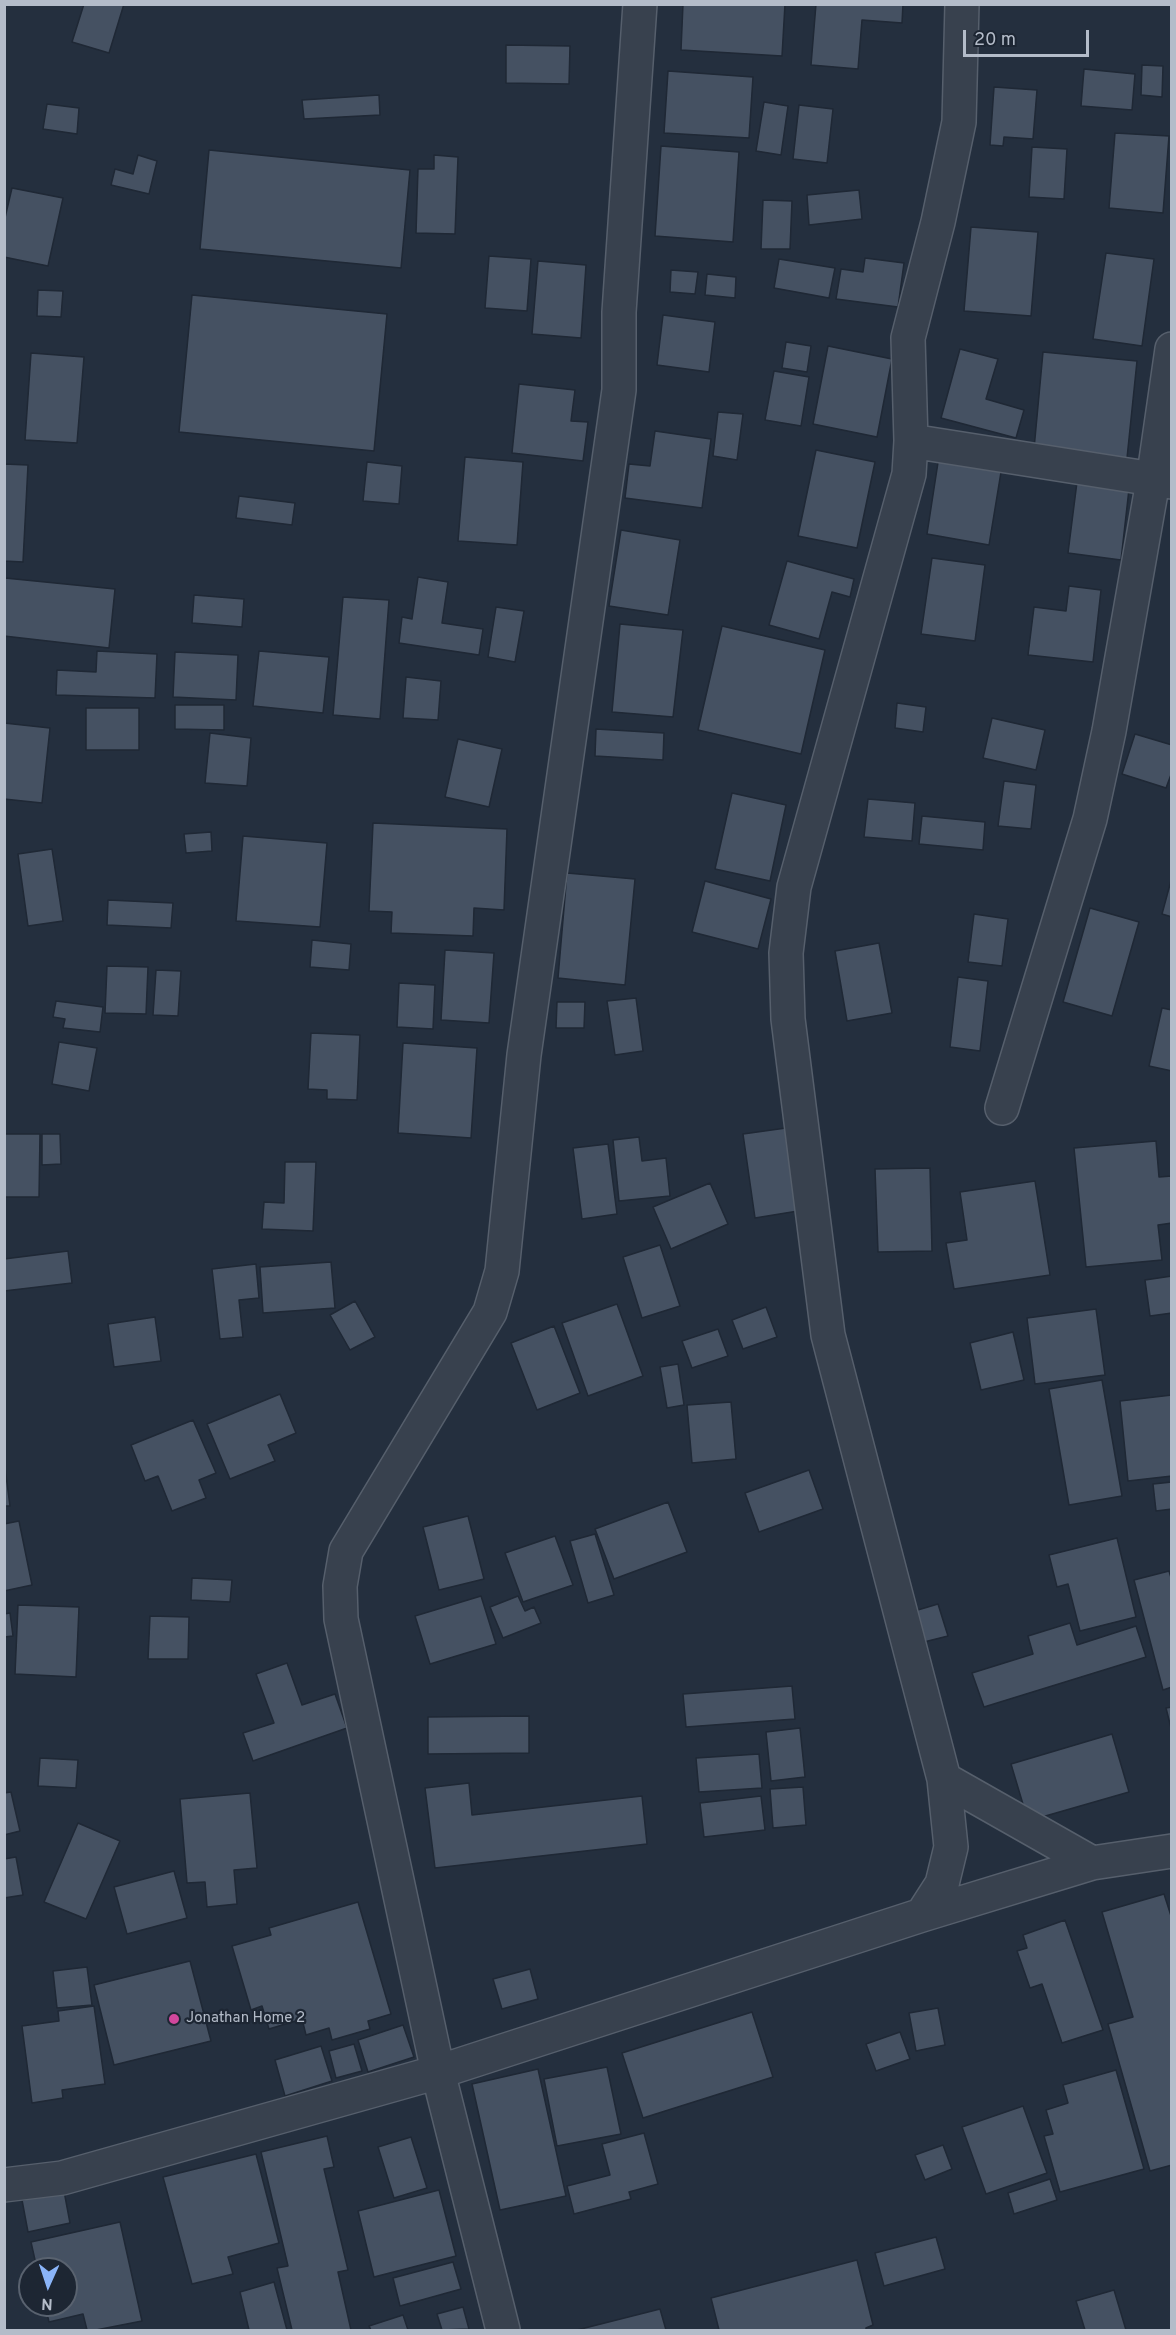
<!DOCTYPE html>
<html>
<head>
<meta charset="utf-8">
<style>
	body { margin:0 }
	#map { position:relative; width:1176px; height:2335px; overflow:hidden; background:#242f3e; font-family:Overpass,sans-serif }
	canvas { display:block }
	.frame { position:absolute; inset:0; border:6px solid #b4bcc9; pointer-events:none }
	.north { position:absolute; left:18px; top:2257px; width:60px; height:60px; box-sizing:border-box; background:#1d2633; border:2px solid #59626f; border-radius:50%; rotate:183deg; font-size:16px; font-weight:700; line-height:24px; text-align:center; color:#b4bcc9 }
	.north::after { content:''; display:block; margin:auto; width:21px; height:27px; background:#8ab4f8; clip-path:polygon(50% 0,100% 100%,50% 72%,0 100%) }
	.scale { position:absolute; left:963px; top:30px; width:126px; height:27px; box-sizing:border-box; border:3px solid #b4bcc9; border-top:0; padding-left:8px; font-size:18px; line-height:21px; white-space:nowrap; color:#b4bcc9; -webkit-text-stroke:4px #1d2633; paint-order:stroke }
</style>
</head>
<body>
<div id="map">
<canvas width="1176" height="2335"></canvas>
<div class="frame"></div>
<div class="north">N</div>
<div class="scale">20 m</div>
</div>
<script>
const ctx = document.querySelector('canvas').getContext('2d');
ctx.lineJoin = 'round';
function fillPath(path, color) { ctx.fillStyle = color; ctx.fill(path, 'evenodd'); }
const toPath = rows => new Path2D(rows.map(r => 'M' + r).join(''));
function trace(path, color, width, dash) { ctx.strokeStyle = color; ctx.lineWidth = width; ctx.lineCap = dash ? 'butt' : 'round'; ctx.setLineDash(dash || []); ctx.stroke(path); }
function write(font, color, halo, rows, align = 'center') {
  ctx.font = font + ' Overpass,sans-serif'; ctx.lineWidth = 4.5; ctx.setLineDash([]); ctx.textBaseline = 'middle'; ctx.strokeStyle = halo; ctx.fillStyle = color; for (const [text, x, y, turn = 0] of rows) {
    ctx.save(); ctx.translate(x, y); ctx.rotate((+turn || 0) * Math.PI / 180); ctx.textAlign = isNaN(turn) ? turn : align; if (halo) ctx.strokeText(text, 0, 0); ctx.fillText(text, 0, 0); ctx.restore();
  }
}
const building = toPath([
	[84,4,124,4,109,53,72,42,84,4],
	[683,4,785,4,782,56,681,50,683,4],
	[816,4,903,4,902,23,862,20,858,69,811,65,816,4],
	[506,45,570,46,569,84,506,83,506,45],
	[1142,65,1163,66,1162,97,1141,95,1142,65],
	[1084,69,1135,74,1132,110,1081,106,1084,69],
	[668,71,753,77,749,138,664,133,668,71],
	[994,87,1037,90,1033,139,1004,137,1003,146,990,145,994,87],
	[379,95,380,115,304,119,302,100,379,95],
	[764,102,788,106,781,155,756,151,764,102],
	[47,104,79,108,77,134,43,129,47,104],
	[799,105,833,109,827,163,793,159,799,105],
	[1115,133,1169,136,1163,213,1109,208,1115,133],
	[661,146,739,152,733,242,655,236,661,146],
	[1032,147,1067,149,1064,199,1029,197,1032,147],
	[209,150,410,170,401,268,200,249,209,150],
	[138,155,157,161,149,194,111,185,115,169,133,174,138,155],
	[434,155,458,157,455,234,416,233,418,169,434,169,434,155],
	[12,188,63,198,48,266,4,257,4,222,12,188],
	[859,190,862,219,809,225,807,195,859,190],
	[763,200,792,201,790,249,761,249,763,200],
	[971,227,1038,232,1031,316,964,311,971,227],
	[1106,253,1154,259,1142,346,1093,339,1106,253],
	[489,256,531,259,527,311,485,308,489,256],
	[865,258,904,263,898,307,836,299,841,269,863,272,865,258],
	[779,259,835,268,829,298,774,288,779,259],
	[538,261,586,265,581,338,532,334,538,261],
	[671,270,698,272,695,294,670,292,671,270],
	[707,274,736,277,735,298,705,295,707,274],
	[38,290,63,291,61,317,37,316,38,290],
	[192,295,387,314,374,451,179,432,192,295],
	[663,315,715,322,709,372,657,365,663,315],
	[786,342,811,346,807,372,782,368,786,342],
	[828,346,892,359,877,437,813,424,828,346],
	[960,349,998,359,986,399,1024,410,1016,438,941,418,960,349],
	[1043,352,1137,361,1127,458,1034,449,1043,352],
	[31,353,84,357,77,443,25,440,31,353],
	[774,371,809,377,801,426,765,420,774,371],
	[519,384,575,390,571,421,588,422,583,461,512,453,519,384],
	[718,412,743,414,737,460,713,456,718,412],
	[655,431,711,439,702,508,625,498,629,464,650,466,655,431],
	[816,450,875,462,857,548,798,536,816,450],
	[939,456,1002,466,989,545,927,534,939,456],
	[465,457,523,462,517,545,458,541,465,457],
	[367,462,402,466,399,504,363,501,367,462],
	[4,464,28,465,23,562,4,561,4,464],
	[1077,482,1129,489,1121,560,1068,553,1077,482],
	[239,496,295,503,292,525,236,518,239,496],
	[621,530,680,540,668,615,609,606,621,530],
	[932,558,985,565,975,641,921,634,932,558],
	[787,561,854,579,850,597,832,592,819,639,769,625,787,561],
	[418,577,448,582,442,623,483,629,479,655,399,643,402,617,412,619,418,577],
	[5,578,115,589,109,648,4,636,5,578],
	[1069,586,1101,590,1093,662,1028,655,1034,607,1066,611,1069,586],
	[194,595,244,599,242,627,192,623,194,595],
	[343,597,389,600,380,719,333,715,343,597],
	[496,607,524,611,515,662,488,657,496,607],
	[620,624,683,630,673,717,612,712,620,624],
	[722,626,825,650,801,754,698,730,722,626],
	[97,651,157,654,155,698,56,695,57,670,96,672,97,651],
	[259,651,329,657,323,713,253,706,259,651],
	[175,652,238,655,236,700,173,697,175,652],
	[406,677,441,681,438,720,403,718,406,677],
	[897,703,926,707,923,732,895,728,897,703],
	[175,705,224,705,224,730,175,729,175,705],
	[86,708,139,708,139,750,86,750,86,708],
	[992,718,1045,730,1036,770,983,758,992,718],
	[4,723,50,728,42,803,4,799,4,723],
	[596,729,664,733,663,760,595,756,596,729],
	[210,733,251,738,247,786,205,783,210,733],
	[1135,734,1172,745,1172,772,1166,788,1122,774,1135,734],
	[458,739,502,749,489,807,445,797,458,739],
	[1004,781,1036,785,1031,829,998,826,1004,781],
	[732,793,786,805,770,881,715,869,732,793],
	[868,799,915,803,912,841,864,837,868,799],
	[922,816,985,822,983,850,919,844,922,816],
	[373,823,507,829,504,910,474,908,473,936,391,933,392,912,369,911,373,823],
	[211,832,212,851,186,853,184,834,211,832],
	[243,836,327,843,320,927,236,921,243,836],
	[52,849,63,921,28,926,18,854,52,849],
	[567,873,635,879,625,985,558,978,567,873],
	[1172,877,1172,917,1162,914,1172,877],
	[705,881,771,899,758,949,692,932,705,881],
	[108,900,173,903,171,928,107,925,108,900],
	[1090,908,1139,922,1112,1016,1063,1002,1090,908],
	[974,914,1008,919,1002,966,968,962,974,914],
	[312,940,351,944,349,970,310,967,312,940],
	[879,943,892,1013,847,1021,835,951,879,943],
	[445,950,494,953,489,1023,441,1020,445,950],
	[107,966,148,967,146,1014,105,1013,107,966],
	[156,970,181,971,178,1016,153,1015,156,970],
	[958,977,988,981,980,1051,950,1047,958,977],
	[399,983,435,985,433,1029,397,1027,399,983],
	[636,998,643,1051,615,1055,607,1001,636,998],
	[56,1001,103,1007,100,1032,63,1028,65,1019,53,1017,56,1001],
	[557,1002,585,1002,584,1028,556,1028,557,1002],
	[1162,1008,1172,1010,1172,1071,1149,1066,1162,1008],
	[311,1033,360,1035,357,1100,327,1099,327,1090,308,1089,311,1033],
	[59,1042,97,1048,89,1091,52,1084,59,1042],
	[403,1043,477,1048,471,1138,398,1133,403,1043],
	[786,1128,798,1211,755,1218,743,1134,786,1128],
	[4,1134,40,1134,39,1197,4,1197,4,1134],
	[42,1134,60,1134,61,1164,42,1165,42,1134],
	[639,1137,642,1161,666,1158,670,1196,619,1201,613,1140,639,1137],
	[1156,1141,1159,1177,1172,1176,1172,1223,1158,1225,1162,1260,1086,1267,1074,1148,1156,1141],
	[608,1144,617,1214,582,1219,573,1148,608,1144],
	[285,1162,316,1162,313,1231,262,1229,264,1202,284,1203,285,1162],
	[930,1168,932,1251,878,1252,875,1169,930,1168],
	[1035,1181,1050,1275,954,1289,946,1243,967,1240,960,1192,1035,1181],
	[710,1183,728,1224,671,1249,653,1207,710,1183],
	[660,1245,680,1306,642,1318,623,1257,660,1245],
	[68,1251,72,1283,4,1291,4,1259,68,1251],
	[331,1262,335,1308,263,1313,260,1267,331,1262],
	[256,1264,259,1298,239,1300,243,1337,220,1339,212,1269,256,1264],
	[1172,1276,1172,1313,1150,1316,1145,1280,1172,1276],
	[355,1301,375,1337,350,1350,330,1315,355,1301],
	[617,1304,643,1376,588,1396,562,1323,617,1304],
	[766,1307,777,1337,743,1349,732,1320,766,1307],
	[1096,1309,1105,1375,1035,1384,1027,1318,1096,1309],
	[155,1317,161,1361,114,1367,108,1324,155,1317],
	[554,1326,580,1393,537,1410,511,1343,554,1326],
	[718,1329,728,1356,692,1368,682,1341,718,1329],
	[1013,1332,1024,1380,981,1390,970,1343,1013,1332],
	[678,1364,684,1405,667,1408,660,1367,678,1364],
	[1102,1380,1122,1496,1069,1505,1049,1389,1102,1380],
	[280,1394,296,1433,268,1445,275,1461,230,1479,207,1424,280,1394],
	[1172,1395,1172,1476,1128,1481,1120,1401,1172,1395],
	[731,1402,736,1459,692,1463,687,1405,731,1402],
	[193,1420,216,1473,199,1480,206,1498,172,1511,158,1476,145,1481,131,1445,193,1420],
	[4,1460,10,1506,4,1506,4,1460],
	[809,1470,823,1509,759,1532,745,1493,809,1470],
	[1172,1482,1172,1509,1156,1511,1153,1484,1172,1482],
	[668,1502,687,1552,614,1579,595,1529,668,1502],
	[468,1516,484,1579,439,1590,423,1527,468,1516],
	[19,1521,32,1585,4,1591,4,1524,19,1521],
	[595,1534,614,1595,588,1603,570,1541,595,1534],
	[555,1536,573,1585,523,1602,505,1553,555,1536],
	[1117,1538,1136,1617,1080,1631,1068,1584,1057,1587,1049,1555,1117,1538],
	[1169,1571,1172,1581,1172,1687,1163,1690,1134,1580,1169,1571],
	[192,1578,232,1580,230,1602,191,1600,192,1578],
	[481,1596,496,1644,430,1664,415,1616,481,1596],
	[518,1596,525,1611,534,1607,541,1623,503,1638,490,1607,518,1596],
	[938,1604,948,1636,920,1643,911,1612,938,1604],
	[18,1605,79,1607,76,1677,15,1674,18,1605],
	[10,1613,13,1636,4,1637,4,1614,10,1613],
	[150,1616,189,1617,188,1659,148,1659,150,1616],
	[1070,1623,1077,1645,1136,1626,1146,1657,984,1707,972,1673,1033,1654,1028,1636,1070,1623],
	[287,1663,302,1705,335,1694,347,1728,253,1761,243,1733,274,1723,256,1674,287,1663],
	[792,1686,795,1719,686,1727,683,1694,792,1686],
	[1172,1707,1172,1732,1166,1708,1172,1707],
	[529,1716,529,1753,428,1754,428,1717,529,1716],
	[800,1728,805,1777,771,1781,766,1732,800,1728],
	[1112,1734,1129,1792,1028,1821,1011,1764,1112,1734],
	[759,1754,762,1788,699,1792,696,1758,759,1754],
	[40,1758,78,1760,76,1788,38,1786,40,1758],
	[469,1783,472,1815,642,1796,647,1844,435,1868,425,1788,469,1783],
	[803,1787,806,1825,773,1828,770,1789,803,1787],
	[11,1792,20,1831,4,1835,4,1793,11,1792],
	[250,1793,257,1868,234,1870,237,1904,207,1907,205,1882,187,1883,180,1799,250,1793],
	[761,1796,765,1830,704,1837,700,1803,761,1796],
	[78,1823,120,1841,86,1919,44,1902,78,1823],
	[16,1857,23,1895,4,1898,4,1859,16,1857],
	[174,1871,187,1918,127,1934,114,1887,174,1871],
	[1164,1894,1172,1919,1172,2165,1150,2171,1108,2024,1133,2017,1102,1912,1164,1894],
	[358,1902,391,2014,368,2021,370,2029,332,2040,329,2028,306,2035,302,2019,269,2029,262,2006,251,2010,232,1946,271,1935,269,1928,358,1902],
	[1065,1920,1103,2030,1062,2043,1042,1984,1030,1988,1017,1951,1027,1948,1023,1935,1065,1920],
	[190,1961,211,2041,114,2065,94,1985,190,1961],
	[87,1967,92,2005,57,2008,53,1971,87,1967],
	[530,1969,538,1999,502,2009,493,1979,530,1969],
	[94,2006,105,2084,62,2090,63,2098,32,2103,22,2026,59,2021,58,2011,94,2006],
	[938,2008,945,2045,916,2051,909,2013,938,2008],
	[752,2012,773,2077,643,2118,622,2053,752,2012],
	[403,2025,414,2057,368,2072,358,2040,403,2025],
	[900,2032,910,2059,876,2071,866,2044,900,2032],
	[354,2044,362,2071,336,2078,329,2051,354,2044],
	[321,2046,332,2081,285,2096,275,2060,321,2046],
	[607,2067,621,2134,557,2146,544,2079,607,2067],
	[538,2069,566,2196,500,2210,472,2084,538,2069],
	[1116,2070,1144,2169,1060,2192,1044,2136,1053,2134,1046,2110,1068,2103,1063,2085,1116,2070],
	[1023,2106,1047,2173,986,2194,962,2127,1023,2106],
	[644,2133,658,2184,629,2192,631,2199,574,2214,567,2186,610,2175,602,2144,644,2133],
	[327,2136,334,2167,324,2169,348,2270,338,2272,351,2330,292,2330,277,2268,288,2266,261,2152,327,2136],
	[411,2137,427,2188,394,2198,378,2147,411,2137],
	[943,2145,952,2169,925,2180,915,2155,943,2145],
	[256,2154,279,2243,228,2257,233,2274,192,2284,163,2177,256,2154],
	[1050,2179,1057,2200,1014,2214,1008,2193,1050,2179],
	[439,2190,456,2256,374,2277,358,2211,439,2190],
	[64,2191,70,2223,28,2232,22,2200,64,2191],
	[120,2222,142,2321,96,2330,87,2330,83,2314,49,2322,45,2305,66,2305,66,2269,37,2269,31,2242,120,2222],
	[936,2237,945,2269,884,2286,875,2253,936,2237],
	[857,2260,873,2325,866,2328,866,2330,719,2330,711,2298,857,2260],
	[453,2262,461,2289,400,2306,393,2278,453,2262],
	[274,2282,287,2330,249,2330,240,2292,274,2282],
	[1114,2290,1126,2330,1085,2330,1076,2301,1114,2290],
	[463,2307,469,2329,442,2330,437,2314,463,2307],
	[660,2309,666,2330,577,2330,660,2309],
	[403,2315,408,2330,371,2330,369,2326,403,2315]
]);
fillPath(building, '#455162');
trace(building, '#1f2835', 1.5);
const street = toPath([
	[911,441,1172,482],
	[1002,1108,1090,819,1109,731,1153,481,1172,349],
	[944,1779,1092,1863],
	[922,1915,942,1884,951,1847,944,1779,828,1335,788,1019,786,953,794,887,909,474,911,441,908,338,938,222,959,122,962,4],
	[4,2185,62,2178,438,2072,922,1915,1092,1863,1172,1851],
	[503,2330,438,2072,341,1619,340,1586,346,1551,490,1312,502,1271,524,1055,619,390,619,312,640,4]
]);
trace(street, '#565f6c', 36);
trace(street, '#38414e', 33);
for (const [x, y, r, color] of [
	[174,2019,6,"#d1479c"]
]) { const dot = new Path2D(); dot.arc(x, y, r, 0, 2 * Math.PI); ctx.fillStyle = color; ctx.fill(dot); trace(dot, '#1d2633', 2); }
write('15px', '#b4bcc9', '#1d2633', [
	["Jonathan Home 2",186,2019]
], 'left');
</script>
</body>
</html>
